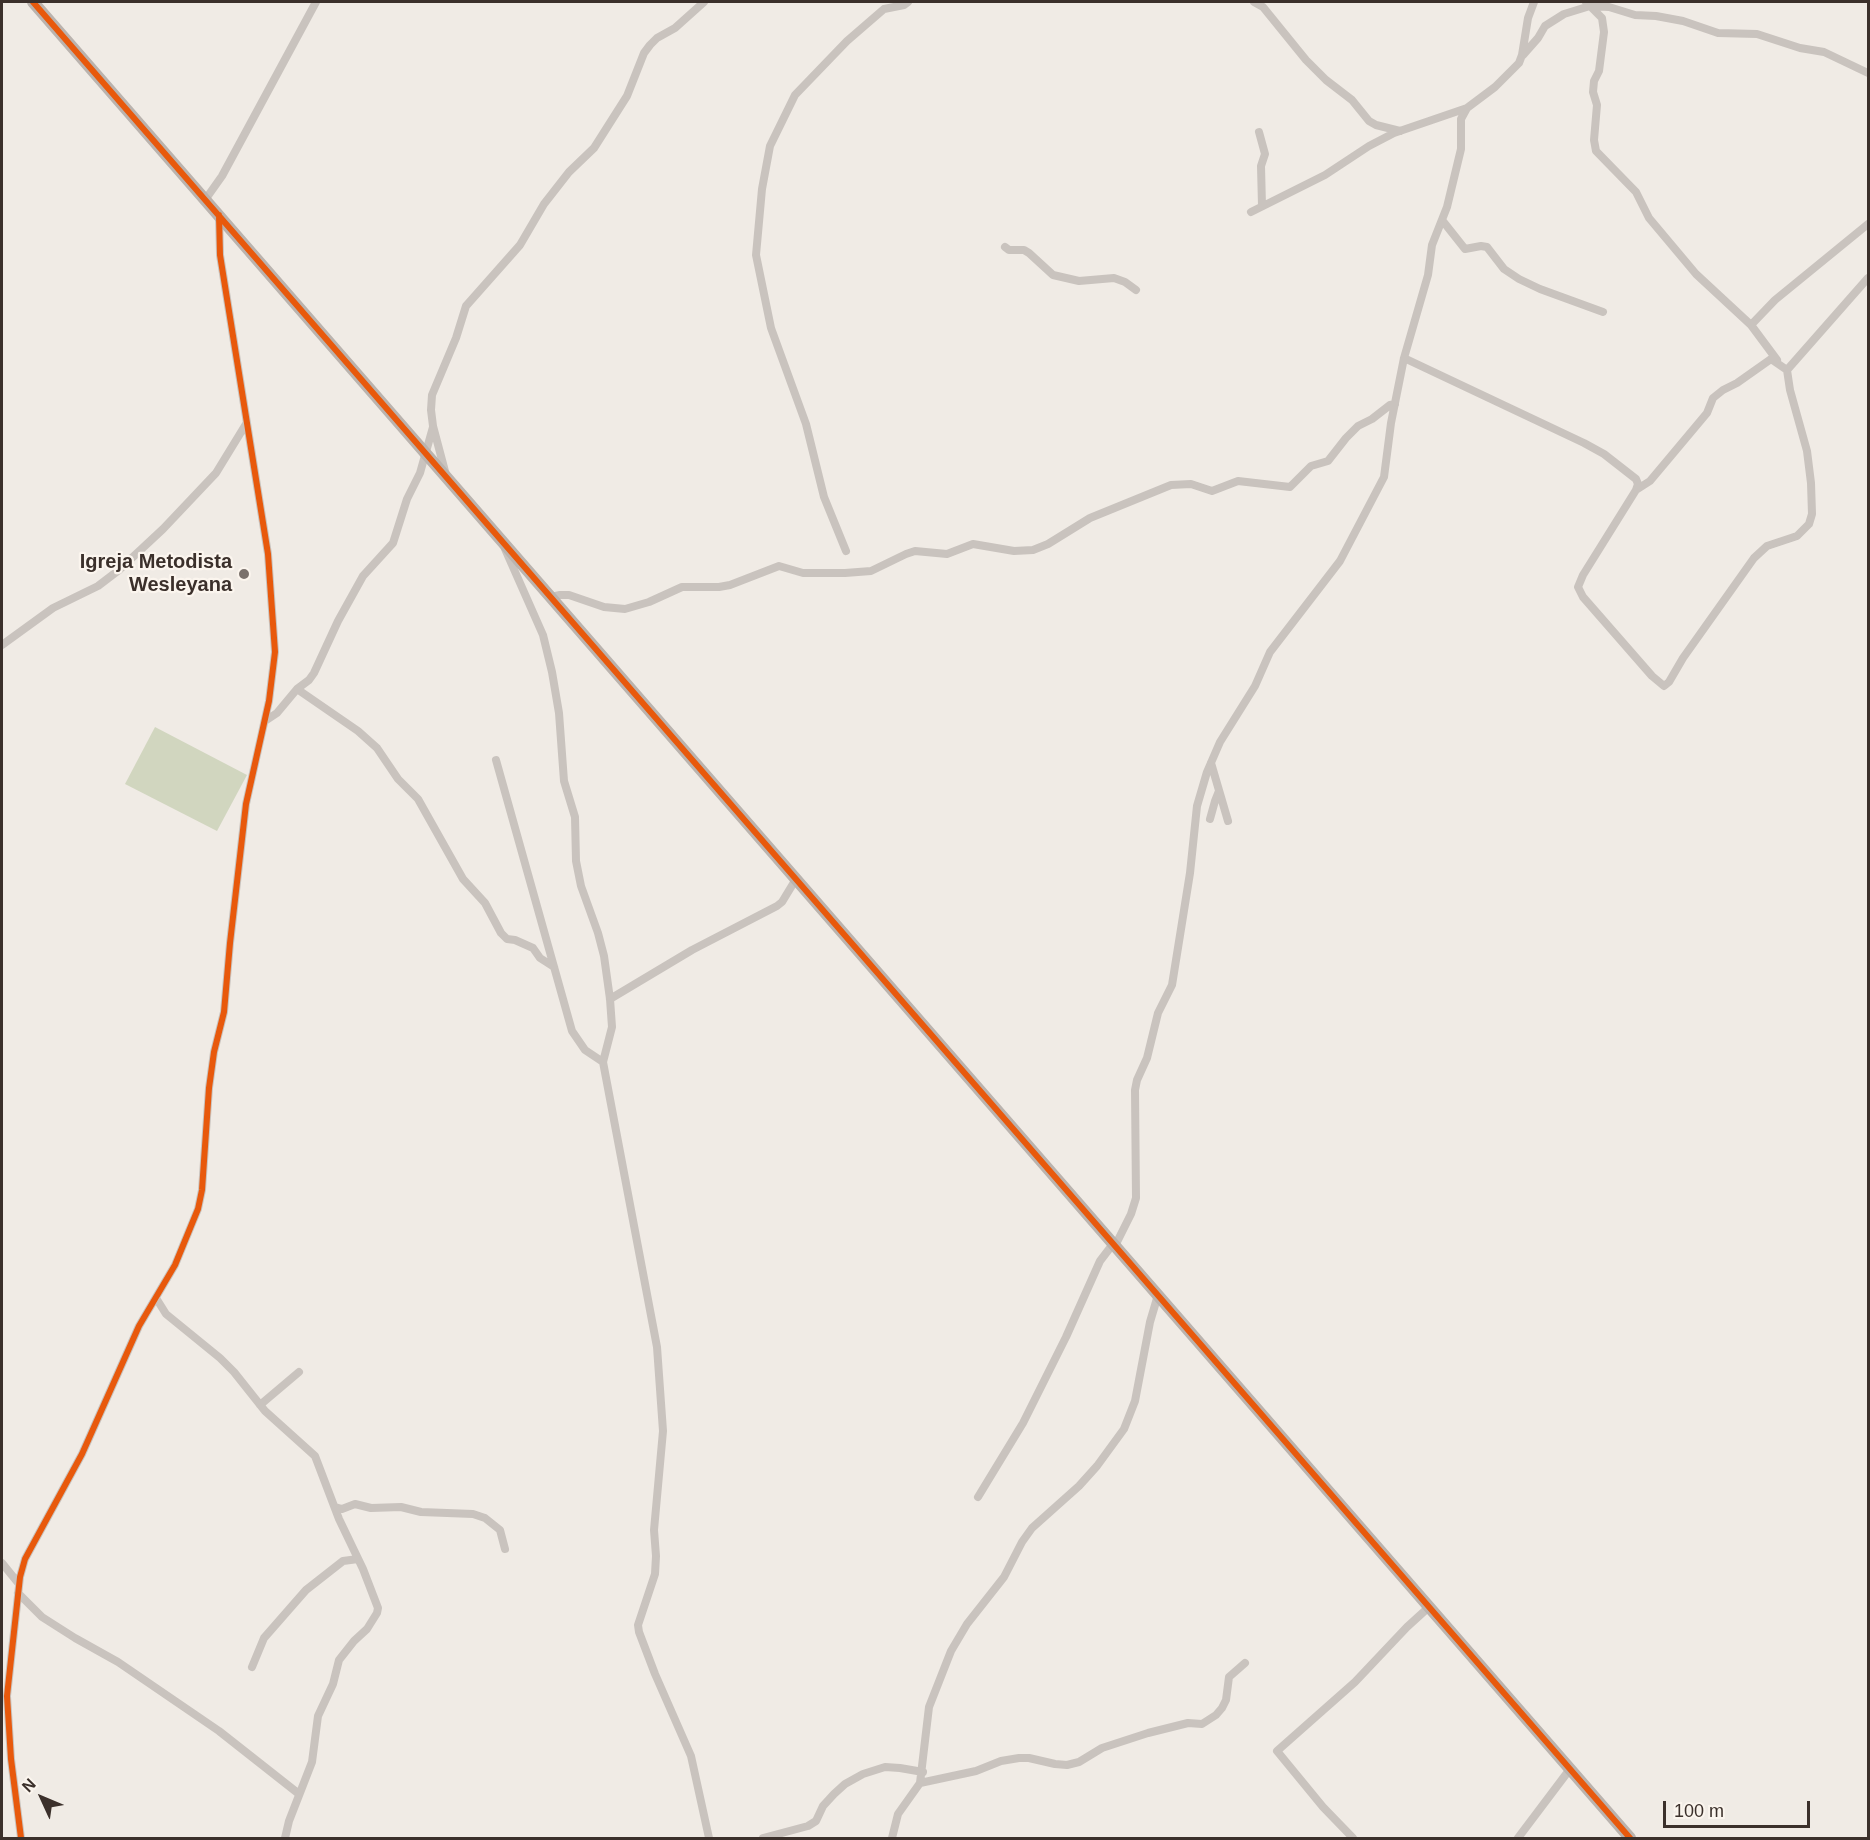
<!DOCTYPE html>
<html>
<head>
<meta charset="utf-8">
<style>
	body { margin:0 }
	#map { position:relative; width:1870px; height:1840px; overflow:hidden; background:#f0ebe5; font-family:Arial,sans-serif }
	canvas { display:block }
	.frame { position:absolute; inset:0; border:3px solid #3b302b; pointer-events:none }
	.north { position:absolute; left:12px; top:1768px; width:60px; height:60px; -webkit-text-stroke:4px #fbf5ee; paint-order:stroke; rotate:314deg; font-size:16px; font-weight:700; line-height:24px; text-align:center; color:#3b302b }
	.north::after { content:''; display:block; margin:auto; width:21px; height:27px; background:#3b302b; clip-path:polygon(50% 0,100% 100%,50% 72%,0 100%) }
	.scale { position:absolute; left:1663px; top:1801px; width:147px; height:27px; box-sizing:border-box; border:3px solid #3b302b; border-top:0; padding-left:8px; font-size:18px; line-height:21px; white-space:nowrap; color:#3b302b; -webkit-text-stroke:4px #fbf5ee; paint-order:stroke }
</style>
</head>
<body>
<div id="map">
<canvas width="1870" height="1840"></canvas>
<div class="frame"></div>
<div class="north">N</div>
<div class="scale">100 m</div>
</div>
<script>
const ctx = document.querySelector('canvas').getContext('2d');
ctx.lineJoin = 'round';
function fillPath(path, color) { ctx.fillStyle = color; ctx.fill(path, 'evenodd'); }
const toPath = rows => new Path2D(rows.map(r => 'M' + r).join(''));
function trace(path, color, width, dash) { ctx.strokeStyle = color; ctx.lineWidth = width; ctx.lineCap = dash ? 'butt' : 'round'; ctx.setLineDash(dash || []); ctx.stroke(path); }
function write(font, color, halo, rows, align = 'center') {
  ctx.font = font + ' Arial,sans-serif'; ctx.lineWidth = 4.5; ctx.setLineDash([]); ctx.textBaseline = 'middle'; ctx.strokeStyle = halo; ctx.fillStyle = color; for (const [text, x, y, turn = 0] of rows) {
    ctx.save(); ctx.translate(x, y); ctx.rotate((+turn || 0) * Math.PI / 180); ctx.textAlign = isNaN(turn) ? turn : align; if (halo) ctx.strokeText(text, 0, 0); ctx.fillText(text, 0, 0); ctx.restore();
  }
}
fillPath(toPath([
	[155,727,247,775,217,831,125,784]
]), '#d1d6bf');
trace(toPath([
	[1254,2,1263,7,1306,60,1326,80,1352,100,1369,121,1376,125,1400,131],
	[1586,2,1602,18,1604,32,1599,71,1594,81,1593,92,1597,105,1594,140,1596,151,1636,192,1649,218,1696,274,1751,325,1777,360],
	[1523,55,1538,38,1545,26,1564,14,1590,6,1609,7,1635,15,1656,16,1683,21,1718,33,1757,34,1800,48,1824,52,1868,73],
	[1259,132,1265,154,1261,166,1262,206],
	[205,200,222,176,316,2],
	[1251,212,1325,175,1369,146,1394,133,1467,108],
	[1442,220,1465,249,1481,246,1487,247,1504,269,1519,279,1540,289,1603,312],
	[1005,247,1009,250,1024,250,1029,253,1053,275,1079,281,1114,278,1125,282,1136,290],
	[1751,325,1775,300,1868,224],
	[1404,358,1584,443,1604,454,1636,479,1638,484,1636,490,1583,575,1578,587,1583,597,1652,676,1664,686,1669,682,1683,658,1754,558,1767,546,1797,536,1809,524,1812,514,1811,483,1807,451,1790,390,1787,370,1771,359,1737,383,1723,390,1713,398,1707,413,1650,481,1636,490],
	[1787,370,1868,278],
	[446,475,433,426,431,410,432,395,456,338,466,306,520,245,544,204,569,172,594,148,627,96,644,53,650,45,657,38,675,28,704,2],
	[505,549,543,635,552,672,559,713,564,781,575,817,576,861,581,886,598,933,604,956,610,999,612,1027,603,1062,657,1347,663,1431,654,1530,656,1556,655,1574,638,1625,639,1632,655,1674,691,1756,709,1838],
	[846,551,824,497,806,424,771,328,756,255,762,189,770,146,795,95,847,41,884,9,904,5,908,2],
	[551,597,560,595,569,595,604,607,625,609,649,602,682,587,719,587,730,585,779,566,803,573,845,573,871,571,906,554,915,551,947,554,973,544,1014,551,1033,550,1048,544,1090,518,1171,485,1191,484,1212,491,1238,481,1290,487,1311,466,1328,461,1346,438,1358,426,1372,419,1390,405,1395,404],
	[2,645,53,608,98,586,119,570,163,529,216,473,246,424],
	[297,689,358,731,377,748,398,779,418,799,463,879,485,903,501,933,507,939,515,940,533,948,540,958,554,967],
	[265,721,277,713,297,689,309,680,314,673,338,621,363,576,393,543,407,499,420,473,433,427],
	[496,760,572,1031,585,1050,603,1062],
	[1211,763,1228,821],
	[1210,819,1215,801,1219,791],
	[610,999,692,950,777,906,782,902,796,879],
	[1115,1246,1131,1214,1136,1198,1135,1090,1137,1080,1147,1058,1158,1013,1172,985,1190,873,1197,806,1207,772,1220,742,1255,686,1270,652,1340,561,1384,477,1391,423,1404,358,1428,275,1432,245,1447,207,1461,149,1461,119,1467,108,1495,87,1519,63,1522,55,1528,18,1534,2],
	[156,1298,166,1314,220,1358,234,1372,265,1411,315,1456,339,1519,363,1569,378,1608,377,1613,367,1629,354,1641,339,1660,333,1684,318,1716,312,1762,289,1821,285,1838],
	[260,1405,299,1372],
	[978,1497,1023,1423,1066,1337,1100,1261,1113,1244],
	[335,1507,342,1509,355,1504,371,1508,401,1507,421,1512,473,1514,485,1518,500,1530,505,1549],
	[2,1563,19,1584],
	[18,1593,42,1617,75,1638,118,1662,219,1731,299,1794],
	[252,1667,264,1638,306,1590,343,1561,358,1559],
	[920,1783,976,1771,1001,1761,1019,1758,1029,1758,1055,1764,1067,1765,1079,1762,1102,1748,1148,1733,1188,1723,1202,1724,1216,1715,1222,1708,1226,1700,1229,1677,1245,1663],
	[21,1838,11,1759,7,1696,20,1577,25,1559,82,1454,139,1326,175,1265,198,1209,202,1190,209,1088,214,1052,224,1012,230,943,246,804,269,701,275,652,268,554,220,255,219,215],
	[763,1838,808,1826,816,1821,823,1806,834,1794,845,1784,863,1774,885,1767,900,1768,923,1772],
	[892,1838,898,1814,920,1783,929,1707,951,1651,967,1624,1004,1577,1022,1542,1032,1528,1079,1486,1097,1466,1124,1429,1135,1401,1150,1322,1158,1295],
	[1353,1838,1323,1807,1277,1751,1355,1682,1407,1627,1429,1607],
	[1518,1838,1570,1769]
]), '#c9c3be', 8);
trace(toPath([
	[33,2,1630,1838]
]), '#bab3ae', 12);
trace(toPath([
	[33,2,1630,1838],
	[21,1838,11,1759,7,1696,20,1577,25,1559,82,1454,139,1326,175,1265,198,1209,202,1190,209,1088,214,1052,224,1012,230,943,246,804,269,701,275,652,268,554,220,255,219,215]
]), '#e8590c', 6);
for (const [x, y, r, color] of [
	[244,574,6,"#7a716c"]
]) { const dot = new Path2D(); dot.arc(x, y, r, 0, 2 * Math.PI); ctx.fillStyle = color; ctx.fill(dot); trace(dot, '#fbf5ee', 2); }
write('bold 20px', '#3b302b', '#fbf5ee', [
	["Igreja Metodista",232,562],
	["Wesleyana",232,585]
], 'right');
</script>
</body>
</html>
